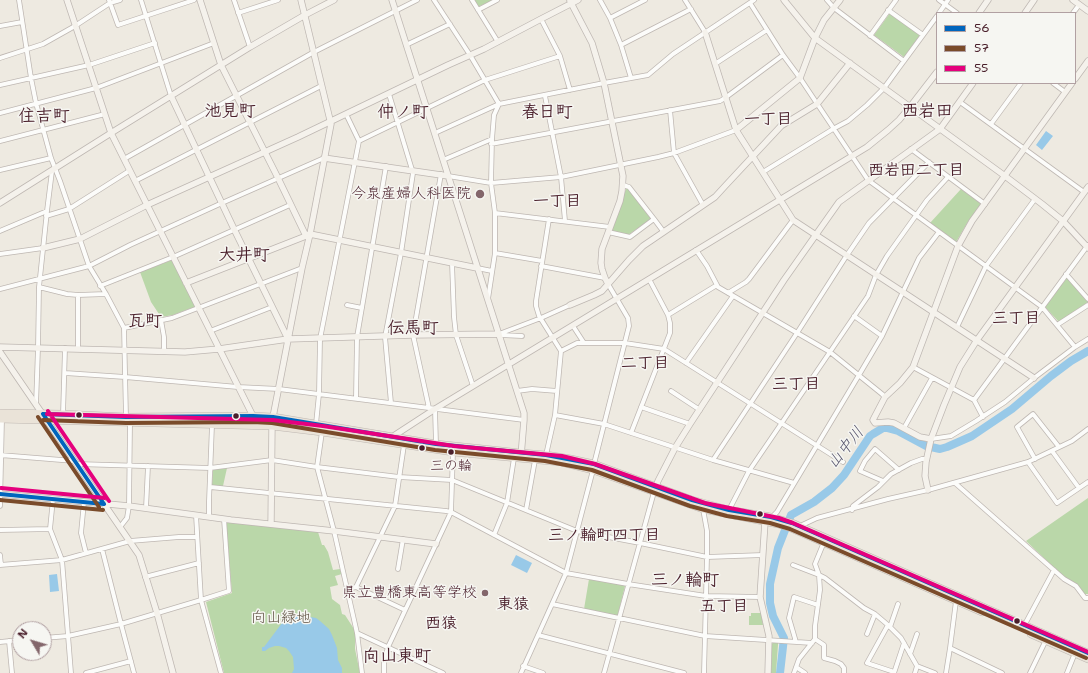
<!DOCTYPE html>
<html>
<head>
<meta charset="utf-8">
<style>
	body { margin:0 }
	#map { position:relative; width:1088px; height:673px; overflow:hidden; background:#eeeae1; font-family:"Shantell Sans",sans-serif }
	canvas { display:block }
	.legend { position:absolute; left:936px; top:12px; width:140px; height:72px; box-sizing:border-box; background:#f6f6f2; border:1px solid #b1a0a2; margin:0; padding:5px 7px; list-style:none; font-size:12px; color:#4a1f2b }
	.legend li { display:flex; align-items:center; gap:8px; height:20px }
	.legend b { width:20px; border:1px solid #b1a0a2 }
	.north { position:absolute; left:12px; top:621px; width:40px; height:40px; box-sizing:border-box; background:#f6f6f2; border:1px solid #b1a0a2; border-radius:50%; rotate:308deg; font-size:11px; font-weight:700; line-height:16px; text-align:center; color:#4a1f2b }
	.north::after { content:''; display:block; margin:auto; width:14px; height:18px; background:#83666b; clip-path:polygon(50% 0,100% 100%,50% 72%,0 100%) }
</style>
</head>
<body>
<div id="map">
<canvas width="1088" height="673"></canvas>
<ul class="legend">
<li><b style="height:5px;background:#0065bd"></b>56</li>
<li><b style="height:5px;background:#7a4b2a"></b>57</li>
<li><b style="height:5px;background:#e5007d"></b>55</li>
</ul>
<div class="north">N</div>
</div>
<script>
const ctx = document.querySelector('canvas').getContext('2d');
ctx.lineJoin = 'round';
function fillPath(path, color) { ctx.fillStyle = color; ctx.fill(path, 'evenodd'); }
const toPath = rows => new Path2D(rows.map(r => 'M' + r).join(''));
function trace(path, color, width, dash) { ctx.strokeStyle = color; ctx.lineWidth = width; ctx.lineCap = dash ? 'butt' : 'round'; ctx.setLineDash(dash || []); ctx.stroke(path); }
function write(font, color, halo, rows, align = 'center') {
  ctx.font = font + ' "Shantell Sans","Klee One",sans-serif'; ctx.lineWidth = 3; ctx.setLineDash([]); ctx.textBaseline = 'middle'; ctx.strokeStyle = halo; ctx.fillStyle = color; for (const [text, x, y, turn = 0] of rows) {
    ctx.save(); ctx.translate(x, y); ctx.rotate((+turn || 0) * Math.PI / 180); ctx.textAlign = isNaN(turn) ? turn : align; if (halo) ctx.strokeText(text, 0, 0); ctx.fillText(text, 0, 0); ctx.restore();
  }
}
fillPath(toPath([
	[474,0,493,0,480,6,477,6],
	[890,13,920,35,904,57,874,35],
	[626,189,629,189,651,219,628,235,611,231],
	[961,189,980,203,981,205,969,220,956,242,930,223],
	[172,260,195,305,194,307,173,315,161,317,151,302,140,272],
	[1067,278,1088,302,1059,322,1044,306],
	[227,468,223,486,213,486,212,485,213,470,214,469],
	[1088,498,1088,594,1085,594,1076,584,1064,577,1026,541],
	[228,522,318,532,322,545,324,545,328,552,333,570,340,569,342,574,335,576,338,585,330,587,332,599,340,605,342,614,345,615,354,629,355,633,355,649,360,673,224,673,206,602,232,593,226,524],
	[589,579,624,585,625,586,618,614,617,616,584,609],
	[751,613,761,613,763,625,749,625,749,616,751,616],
	[773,642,778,642,778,645,776,673,771,673,772,644]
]), '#bad7a9');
fillPath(toPath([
	[1046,131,1053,136,1042,150,1036,145],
	[516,555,532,563,527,573,511,565],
	[57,574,59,591,50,592,49,575],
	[292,615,299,615,316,618,320,621,329,629,332,635,337,648,338,660,342,668,342,673,292,673,294,669,293,657,289,651,286,648,279,646,275,646,269,648,265,651,262,651,262,647,264,647,285,619]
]), '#98c9e8');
trace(toPath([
	[780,673,784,638,773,616,770,603,770,584,778,548,791,515,814,502,832,488,844,475,870,436,873,434,883,428,887,428,898,431,926,446,940,449,947,447,963,440,972,436,1012,409,1051,376,1071,361,1088,351]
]), '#98c9e8', 8);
const street = toPath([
	[19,0,31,78,36,103,51,158,60,181,89,266,106,294,124,328,126,417],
	[109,0,118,25,194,0],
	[141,0,171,96],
	[234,0,250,47],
	[434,0,470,55,499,104,494,115,492,139,491,183,495,213,495,253,488,299],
	[472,0,498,42],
	[600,0,610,18,621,45,631,78],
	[685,0,705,32],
	[827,0,834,8,904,61],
	[939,0,957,13],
	[750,3,783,55,800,78,868,180,1042,307,1075,347],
	[478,10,497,0],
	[888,10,923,35],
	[238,13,278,0],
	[939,13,948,0],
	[1073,13,1079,5],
	[610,18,645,0],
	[541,19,560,56,570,90],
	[0,26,22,22],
	[870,36,896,0],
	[406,45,450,24],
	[621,45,691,9],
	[0,58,43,44,75,26,110,3,120,0],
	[715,64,767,30],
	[1053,83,1065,92],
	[0,85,89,65,155,43],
	[389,94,413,173,401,253,385,337,391,403],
	[545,96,561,177,565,221],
	[960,102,1084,192],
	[670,110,674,153,703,205],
	[0,113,96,88,214,43],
	[991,124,1021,83],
	[435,133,499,104,604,83,648,75,673,54,754,0],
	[0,141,105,114],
	[359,141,485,80,560,56],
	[491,144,720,101,725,98,783,55],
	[911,149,985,204],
	[124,159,314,52,417,0],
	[443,160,492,139],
	[0,170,51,158],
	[763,172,833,129,848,121,867,105,884,88,937,16],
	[448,176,491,183,561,177,658,157,674,153,736,130],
	[135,181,321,86],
	[495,213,610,227],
	[46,216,69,209,129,171],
	[654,219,663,231],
	[0,231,47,211],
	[608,232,630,237,654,219,629,187,623,185],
	[696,250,707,266,718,287,830,352,882,394,885,397],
	[495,253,542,261],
	[0,254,43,248],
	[452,263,454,317,456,335,473,386],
	[541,266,605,278],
	[477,268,492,271],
	[1066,274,1088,299],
	[100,286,173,257,290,205],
	[39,287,67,294,78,295,106,294],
	[0,289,89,266,130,245,222,203,324,158],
	[728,293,746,282,749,279,793,220],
	[78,295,78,349],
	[347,305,362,308],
	[668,315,717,285],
	[854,316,882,336],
	[161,320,164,337,164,352],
	[1057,325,1088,305],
	[573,326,584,343,625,343,664,349,843,462],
	[957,327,986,266,1035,199],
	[124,328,172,318,302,268],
	[210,331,272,307],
	[499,334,541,318,570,305],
	[501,335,522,336],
	[561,351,577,343,584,343],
	[686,363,733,296],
	[913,367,974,400,983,417],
	[65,373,125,377,238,387,279,389,524,420],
	[517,391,532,389,557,391],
	[671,391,700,410],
	[356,398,357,337,386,166],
	[974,400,1088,245],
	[36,405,38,348,39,287,47,211,52,171],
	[641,407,690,424],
	[429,408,413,335,441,174],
	[435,409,436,444],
	[63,414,65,348],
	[555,415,604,424,713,460,794,483],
	[316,424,319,394,320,339,359,141,346,114],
	[904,428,932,378],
	[322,432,317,467,334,531,357,633,362,673],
	[631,433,670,333,670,323,668,315,649,279],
	[931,439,951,436,976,421,1005,402,1034,378,1075,347,1088,339],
	[1052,451,1079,488],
	[0,455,74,461],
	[546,455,555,415,561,351,539,316,536,306,536,301,549,219],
	[1035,459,1017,427,1033,414,1059,447],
	[713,460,797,333,847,255,869,223,929,162],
	[1028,462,1057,503,1088,482],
	[77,464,210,468,272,460,317,467,399,477,452,480,577,531,640,543,707,557,763,555],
	[594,464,629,326,628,318,608,284],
	[883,481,860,471,865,461,875,449,899,470],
	[955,483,1064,579,1076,586,1085,598,1088,598],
	[210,487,446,511,451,512,566,573,628,584,706,596,760,597],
	[53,499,50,529,62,560,71,673],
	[84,502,81,533,86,553],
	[0,506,2,419],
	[146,508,148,466],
	[703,509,707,531,707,557,704,673],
	[526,510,535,460],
	[729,510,749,471,868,296,876,275,887,256,927,200,948,177],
	[852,510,853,506,878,487,891,474,911,463,922,459,927,459],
	[196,515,201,600,221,673],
	[209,517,209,501,212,425],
	[772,517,777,512,859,375,882,336,919,258,939,232],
	[800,526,817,518,888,499,928,490,1028,462,1072,441,1088,429],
	[120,527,127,518,129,506,130,423],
	[0,530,50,529],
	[494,535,507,503,514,458],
	[824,542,815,564,819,575,825,578,864,608,875,614,888,625,901,638,917,666,935,673],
	[0,555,1,565],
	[0,565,62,560,130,541,179,537,197,537],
	[793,565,819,575,820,590,815,626,815,639,799,659,794,673],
	[398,569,403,539],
	[145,577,199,563],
	[356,587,395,506,404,445],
	[347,589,356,587,405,610],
	[956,601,950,648,1002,673],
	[552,604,705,636,812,643],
	[888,625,867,663,894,672],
	[1024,626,1054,570],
	[890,627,898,604],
	[357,633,443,673],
	[867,634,875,614],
	[538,635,684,673],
	[44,638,68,636,121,624,102,549],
	[815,639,824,645,824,658,835,661,841,664,844,668,844,673],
	[9,641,12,673],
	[0,642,20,640],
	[796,642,789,618,794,597,818,605],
	[910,654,917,634],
	[523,666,543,673],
	[796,667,805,673],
	[86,673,131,661],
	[134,673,121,624,201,600,229,591,224,519],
	[384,673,384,663,388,647,451,512,453,452],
	[521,673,566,573,593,470],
	[604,673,654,492],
	[894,673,904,643],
	[915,673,917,666],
	[946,673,950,648],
	[1030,673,1046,640],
	[1067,673,1075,653]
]);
const secondary = toPath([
	[67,0,111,133,253,416],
	[200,0,221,65,278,178,306,236,310,234,477,268],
	[392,0,524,413,524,420,521,456],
	[784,0,815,38,1005,176,1042,204,1063,221,1088,248],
	[1073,0,1088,11],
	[570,1,592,43,604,83,623,176,622,191,620,201,602,249,601,263,602,269,605,278,608,284],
	[979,13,988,0],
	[1025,13,1034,0],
	[705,32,736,130,793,220,1034,378],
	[1075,79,1088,61],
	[171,96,234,229,288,339],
	[736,130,800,78,815,38,824,20,840,0],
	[324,158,448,176],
	[0,203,111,133,250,47,305,15,334,0],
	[43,248,80,239,147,205,298,137,448,65,484,49,541,19,578,0],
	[186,283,306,236],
	[570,305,594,295,602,291,629,260,643,246,715,197,726,185,781,126,817,104,850,63],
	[0,347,185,352,219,349,288,339,413,335,499,334],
	[0,352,139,555,157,613,173,673],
	[391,439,392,437,435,409,867,147,888,130,899,120,910,107,937,72],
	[931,439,920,437,894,423,888,422,875,423,873,420,874,418,885,397,900,383,913,367,958,246,972,221,1072,83],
	[655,490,658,481,675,448,690,424,784,280,839,202,940,129,973,83],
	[928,490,925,476,926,462,931,439,944,405,960,367,977,340,1088,187],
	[0,494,129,506,231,520,334,531,436,544],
	[765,522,760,597,769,636,768,673],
	[271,524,272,426,273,417,302,268,310,234,331,124,301,0]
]);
const highway = toPath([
	[0,413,63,414,126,417,253,416,273,417,436,444,521,453,546,455,571,459,594,464,692,500,729,510,771,517,792,523,1088,653],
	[0,419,272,426,322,432,453,452,561,462,593,470,703,509,778,524,791,528,982,612],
	[1031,634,1088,659]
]);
trace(street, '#beb7b2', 5.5);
trace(secondary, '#beb7b2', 7);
trace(highway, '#beb7b2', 8);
trace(street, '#fcfcfa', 4);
trace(secondary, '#f5f2ec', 5.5);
trace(highway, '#eae3d8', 7);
trace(toPath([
	[43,414,126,417,253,416,273,417,436,444,546,455,594,464,692,500,729,510,771,517,792,523,1088,653],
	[43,414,104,504],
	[0,494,104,504]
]), '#0065bd', 4);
trace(toPath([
	[38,417,99,507],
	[43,420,126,423,253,422,272,423,435,450,545,461,592,470,690,506,727,516,770,523,790,529,1086,658],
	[0,500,103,510]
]), '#7a4b2a', 4);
trace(toPath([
	[48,411,109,501],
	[47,414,273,420,323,426,454,446,562,456,595,464,705,503,779,518,793,523,1088,652],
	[1,488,105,498]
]), '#e5007d', 4);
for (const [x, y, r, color] of [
	[480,194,5,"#83666b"],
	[79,415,3.5,"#4a1f2b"],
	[236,416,3.5,"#4a1f2b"],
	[422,448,3.5,"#4a1f2b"],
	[451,452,3.5,"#4a1f2b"],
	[760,514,3.5,"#4a1f2b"],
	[485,593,4,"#83666b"],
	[1017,621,3.5,"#4a1f2b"]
]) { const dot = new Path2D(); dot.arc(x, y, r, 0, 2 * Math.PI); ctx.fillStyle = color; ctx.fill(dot); trace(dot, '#f6f6f2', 1.5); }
write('14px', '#4a1f2b', '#f6f6f2', [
	["三の輪",451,466]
]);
write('15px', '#4a1f2b', '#f6f6f2', [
	["今泉産婦人科医院",471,194],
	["県立豊橋東高等学校",477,593]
], 'right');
write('15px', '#5f5243', '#f6f6f2', [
	["向山緑地",281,618]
]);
write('bold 16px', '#4a1f2b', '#f6f6f2', [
	["一丁目",768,120],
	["西岩田二丁目",916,171],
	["一丁目",557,202],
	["三丁目",1016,319],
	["二丁目",645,364],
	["三丁目",796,385],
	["三ノ輪町四丁目",604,536],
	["東猿",513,605],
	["五丁目",724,607],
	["西猿",441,624]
]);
write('italic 16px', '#58566e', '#f6f6f2', [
	["山中川",846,448,-51]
]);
write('bold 17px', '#4a1f2b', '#f6f6f2', [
	["池見町",230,112],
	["西岩田",927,112],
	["仲ノ町",403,113],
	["春日町",547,113],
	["住吉町",44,117],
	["大井町",244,256],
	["瓦町",145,322],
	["伝馬町",413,329],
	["三ノ輪町",685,581],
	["向山東町",397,657]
]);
</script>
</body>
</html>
